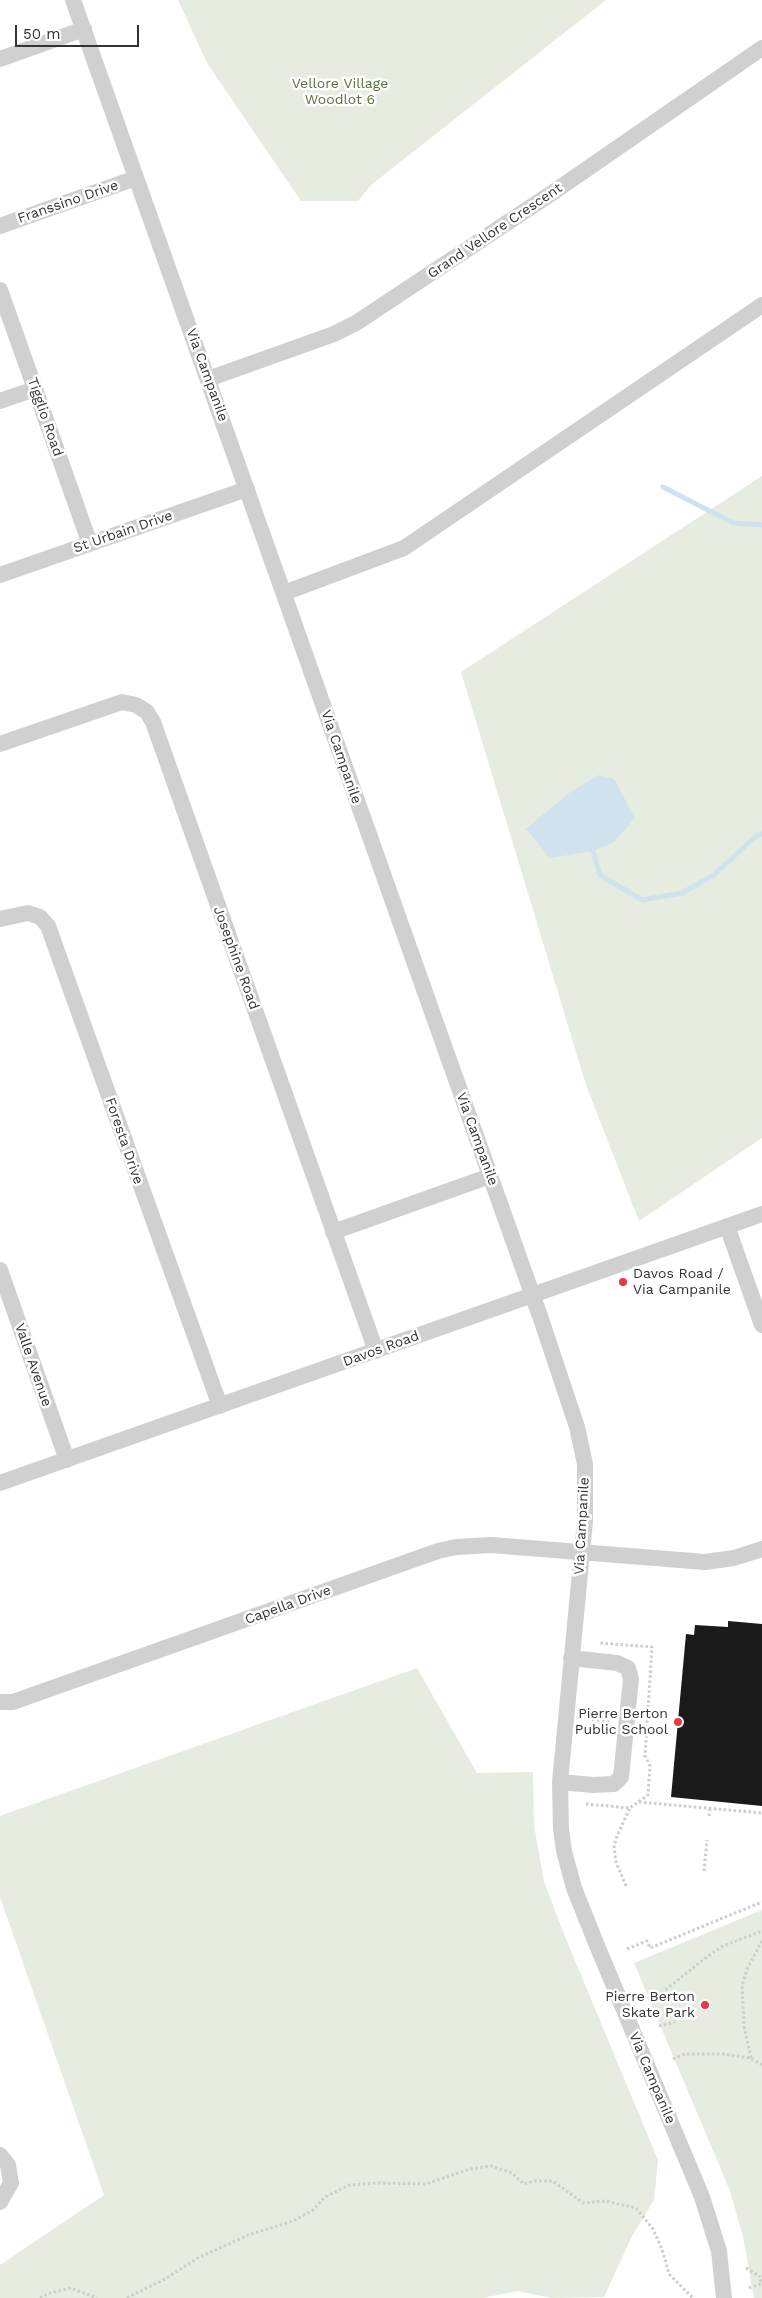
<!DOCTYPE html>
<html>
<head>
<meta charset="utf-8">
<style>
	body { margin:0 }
	#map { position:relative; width:762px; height:2298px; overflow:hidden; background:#fff; font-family:"Work Sans",sans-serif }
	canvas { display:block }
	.scale { position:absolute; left:15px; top:25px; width:124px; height:22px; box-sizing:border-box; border:2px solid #333; border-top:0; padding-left:6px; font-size:15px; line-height:18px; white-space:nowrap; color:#333; -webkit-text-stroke:4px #fff; paint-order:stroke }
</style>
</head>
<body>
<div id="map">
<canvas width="762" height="2298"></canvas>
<div class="scale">50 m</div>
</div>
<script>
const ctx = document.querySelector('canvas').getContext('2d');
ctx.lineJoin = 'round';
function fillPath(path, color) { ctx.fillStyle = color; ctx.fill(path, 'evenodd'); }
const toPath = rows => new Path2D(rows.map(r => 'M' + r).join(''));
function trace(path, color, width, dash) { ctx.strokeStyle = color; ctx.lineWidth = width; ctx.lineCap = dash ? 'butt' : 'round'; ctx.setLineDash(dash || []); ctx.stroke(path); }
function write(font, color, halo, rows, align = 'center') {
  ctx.font = font + ' "Work Sans",sans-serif'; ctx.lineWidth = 5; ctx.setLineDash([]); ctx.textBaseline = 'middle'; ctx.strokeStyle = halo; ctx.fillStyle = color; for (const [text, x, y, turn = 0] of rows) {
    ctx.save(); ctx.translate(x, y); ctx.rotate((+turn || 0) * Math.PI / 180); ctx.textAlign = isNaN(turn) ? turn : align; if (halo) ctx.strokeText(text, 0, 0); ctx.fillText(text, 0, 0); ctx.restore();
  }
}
fillPath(toPath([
	[178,0,606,0,371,185,358,201,301,201,207,63],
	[762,476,762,1138,639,1221,586,1085,461,672],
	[417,1668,477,1773,533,1772,534,1825,544,1882,566,1939,658,2160,654,2200,632,2236,604,2297,551,2298,518,2291,482,2298,0,2298,0,2265,104,2195,0,1897,0,1816],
	[762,1910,762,2298,754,2298,743,2237,730,2191,634,1963]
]), '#e6ecdf');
fillPath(toPath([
	[599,775,614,779,635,818,614,842,593,851,550,858,526,829,569,793]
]), '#cfe2ee');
trace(toPath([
	[663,487,733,523,762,525],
	[593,851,600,875,642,900,682,893,714,875,756,836,762,834]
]), '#cfe2ee', 5);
fillPath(toPath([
	[728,1621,762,1624,762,1806,671,1797,686,1634,694,1635,695,1625,728,1627]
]), '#1a1a1a');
trace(toPath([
	[592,1720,611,1722],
	[639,1802,762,1813],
	[586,1804,630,1808,648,1795,650,1766,645,1756,652,1647,599,1643],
	[709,1816,710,1809],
	[704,1871,707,1840],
	[626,1886,616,1862,614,1846,617,1836,630,1808],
	[627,1949,647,1941,650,1948,762,1902],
	[648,1999,659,1995,708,1956,723,1946,762,1931],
	[659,2026,675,2022],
	[751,2058,744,2026,742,1986,747,1969,762,1941],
	[673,2059,685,2054,723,2054,751,2058,762,2065],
	[746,2268,761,2277],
	[749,2288,761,2284,760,2277],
	[40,2298,50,2293,71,2288,97,2298],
	[127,2298,165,2279,198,2258,248,2235,293,2221,313,2210,325,2197,349,2185,378,2183,426,2184,470,2169,491,2166,512,2173,524,2184,534,2181,553,2181,583,2203,606,2201,636,2208,653,2229,662,2249,669,2274,693,2298]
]), '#cdcdcd', 3, [2.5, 2.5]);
trace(toPath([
	[73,0,541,1319,577,1427,585,1464,585,1521,560,1782,561,1829,564,1851,574,1888,596,1943,702,2197,719,2251,724,2298],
	[0,59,84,29],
	[0,226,136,178],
	[0,290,90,544],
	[208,379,334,334,356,323,555,191,762,48],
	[0,401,35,389],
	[0,575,247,489],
	[284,593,404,548,762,305],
	[0,744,122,702,136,705,147,712,153,722,376,1351],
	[0,919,28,913,40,917,48,926,220,1406],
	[727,1226,762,1325],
	[333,1232,490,1176],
	[0,1270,67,1460],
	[0,1483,762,1214],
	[0,1702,13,1702,438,1551,456,1547,491,1545,705,1562,734,1558,762,1549],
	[560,1782,593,1785,614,1784,621,1777,631,1679,628,1668,617,1663,571,1658],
	[0,2155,8,2165,11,2183,0,2202]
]), '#d0d0d0', 16);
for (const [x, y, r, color] of [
	[623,1282,5,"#e63946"],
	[678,1722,5,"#e63946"],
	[705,2005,5,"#e63946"]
]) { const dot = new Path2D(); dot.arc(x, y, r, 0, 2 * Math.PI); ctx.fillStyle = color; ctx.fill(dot); trace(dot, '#fff', 2); }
write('14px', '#56703f', '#fff', [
	["Vellore Village",340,84],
	["Woodlot 6",340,100]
]);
write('14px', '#333', '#fff', [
	["Franssino Drive",68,202,-19],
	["Grand Vellore Crescent",495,231,-34],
	["Via Campanile",207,375,70],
	["Tigglio Road",45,417,71],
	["St Urbain Drive",123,532,-19],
	["Via Campanile",341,757,71],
	["Josephine Road",236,958,70],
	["Via Campanile",477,1139,70],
	["Foresta Drive",124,1141,71],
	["Davos Road",381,1349,-20],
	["Valle Avenue",33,1365,71],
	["Via Campanile",582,1526,-87],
	["Capella Drive",288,1605,-20],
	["Via Campanile",652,2078,67]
]);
write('14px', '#333', '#fff', [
	["Davos Road /",633,1274,"left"],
	["Via Campanile",633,1290,"left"],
	["Pierre Berton",668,1714],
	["Public School",668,1730],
	["Pierre Berton",695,1997],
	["Skate Park",695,2013]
], 'right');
</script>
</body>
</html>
